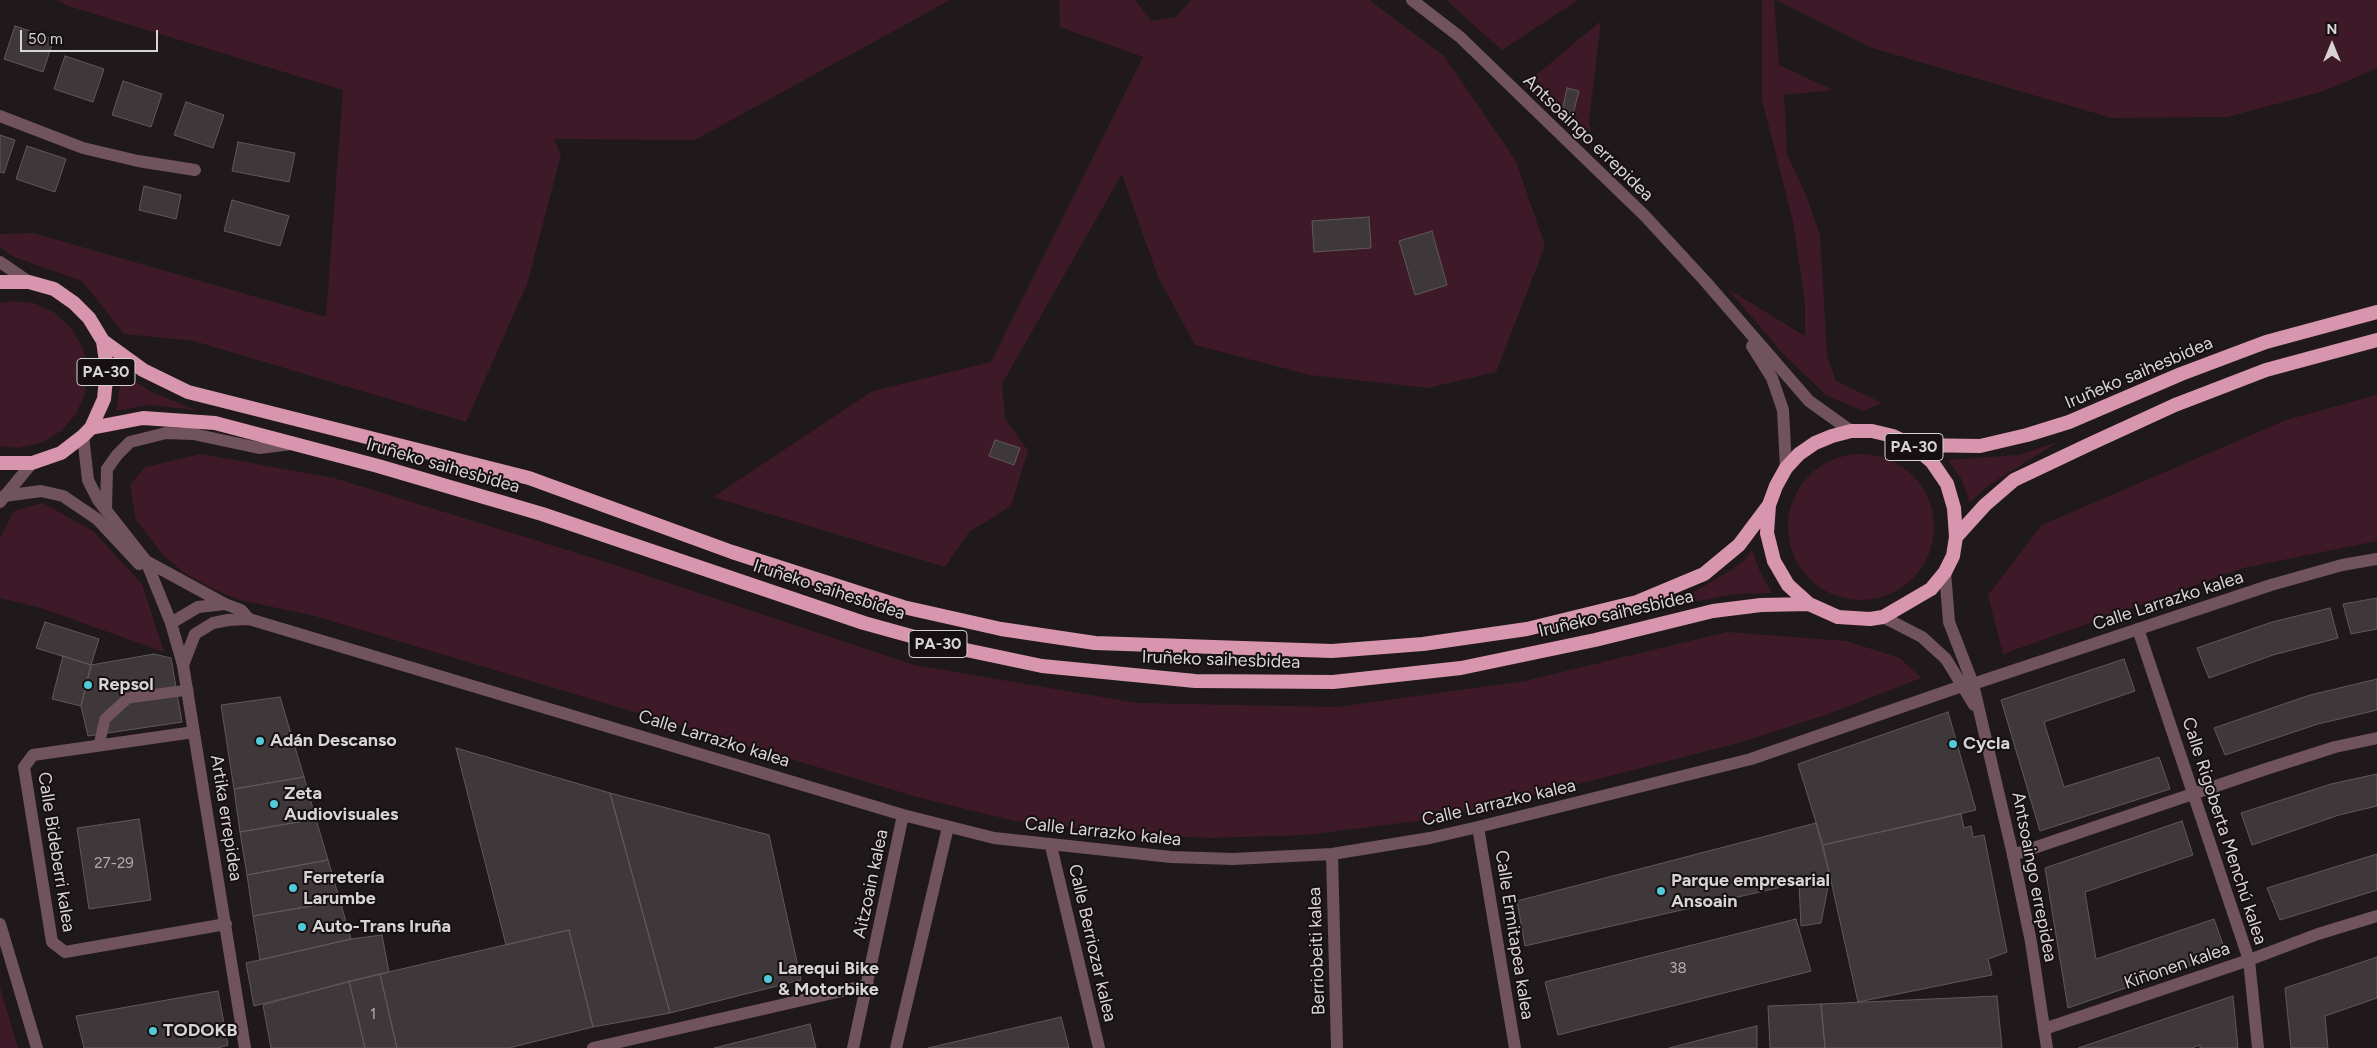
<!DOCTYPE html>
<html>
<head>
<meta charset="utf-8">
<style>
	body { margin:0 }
	#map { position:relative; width:2377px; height:1048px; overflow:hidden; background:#1f191b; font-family:Figtree,sans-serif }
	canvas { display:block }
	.north { position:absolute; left:2307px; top:20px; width:50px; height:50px; -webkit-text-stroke:4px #161012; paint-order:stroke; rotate:0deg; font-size:14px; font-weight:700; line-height:20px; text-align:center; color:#d8d4d5 }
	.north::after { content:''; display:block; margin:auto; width:18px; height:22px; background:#d8d4d5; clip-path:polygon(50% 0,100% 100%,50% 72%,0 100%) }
	.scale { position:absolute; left:20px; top:30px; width:138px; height:22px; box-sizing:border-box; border:2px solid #d8d4d5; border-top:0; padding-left:6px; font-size:15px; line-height:18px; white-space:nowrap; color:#d8d4d5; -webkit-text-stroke:4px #161012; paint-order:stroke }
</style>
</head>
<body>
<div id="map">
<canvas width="2377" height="1048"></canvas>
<div class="north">N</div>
<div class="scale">50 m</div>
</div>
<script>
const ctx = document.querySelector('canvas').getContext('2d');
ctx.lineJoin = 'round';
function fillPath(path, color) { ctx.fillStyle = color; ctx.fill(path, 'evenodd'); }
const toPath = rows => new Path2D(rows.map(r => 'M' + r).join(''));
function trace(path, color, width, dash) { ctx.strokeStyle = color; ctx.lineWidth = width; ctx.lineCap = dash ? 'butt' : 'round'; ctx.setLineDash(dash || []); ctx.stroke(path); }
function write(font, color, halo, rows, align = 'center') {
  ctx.font = font + ' Figtree,sans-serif'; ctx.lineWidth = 4; ctx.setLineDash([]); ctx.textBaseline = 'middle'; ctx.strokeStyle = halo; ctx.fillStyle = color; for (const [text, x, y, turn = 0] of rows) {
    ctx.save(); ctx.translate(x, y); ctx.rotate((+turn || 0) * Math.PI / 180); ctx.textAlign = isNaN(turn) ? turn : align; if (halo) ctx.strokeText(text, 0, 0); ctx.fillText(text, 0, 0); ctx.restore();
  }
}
fillPath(toPath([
	[58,0,950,0,695,140,554,139,561,155,527,284,466,422,194,341,124,334,82,281,14,257,0,247,0,234,33,233,326,317,343,90,65,5],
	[1059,0,1135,0,1152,21,1176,17,1191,0,1369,0,1444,56,1516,161,1545,246,1496,372,1428,388,1310,375,1195,345,1158,277,1122,174,1002,384,1005,418,1028,451,1011,506,969,532,945,567,713,497,873,391,991,362,1143,57,1060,27],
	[1446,0,1578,0,1502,50],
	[1762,0,1774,0,1779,65,1833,90,1784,95,1787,154,1806,195,1820,235,1827,356,1836,381,1882,403,1863,411,1826,395,1785,356,1728,289,1805,336,1805,302,1793,221,1762,100],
	[1776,0,2377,0,2377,68,2321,92,2227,117,2112,118,1872,48],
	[1601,21,1589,120,1592,149,1584,138,1524,85],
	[12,301,34,303,55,313,72,329,83,349,88,371,85,393,76,414,61,431,41,443,18,448,0,446,0,303],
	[122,374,152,392,196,410,150,405,116,411],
	[2377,395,2377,541,2243,568,2003,654,1988,595,2042,525,2286,420],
	[2058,442,1989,485,1970,502,1962,480,1948,460,2018,455],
	'1788 527a73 73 0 1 1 146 0a73 73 0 1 1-146 0Z',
	[201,454,334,478,606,562,914,665,1137,703,1337,707,1525,681,1727,632,1846,641,1900,658,1921,678,1828,714,1742,742,1528,797,1433,819,1306,835,1210,838,1122,834,1015,821,917,797,315,616,240,600,213,589,183,572,162,554,136,520,130,485,145,467],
	[43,503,93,531,142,584,164,652,41,608,0,598,0,538,14,511],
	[1752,549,1760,572,1772,593,1736,594,1670,606,1726,573,1744,561],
	[0,987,18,1048,0,1048]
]), '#3e1a29');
const building = toPath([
	[15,26,54,39,43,72,4,59,15,26],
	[65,56,104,69,93,102,54,89,65,56],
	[123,81,162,94,151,127,112,115,123,81],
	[1567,88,1579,91,1573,114,1562,111,1567,88],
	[186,102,224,115,213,148,174,135,186,102],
	[0,135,15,140,4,173,0,172,0,135],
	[238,142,295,153,289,182,232,171,238,142],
	[27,146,66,159,55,192,16,179,27,146],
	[144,186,181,195,176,219,139,210,144,186],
	[232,200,289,216,280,246,224,231,232,200],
	[1369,217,1371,248,1314,252,1312,221,1369,217],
	[1432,231,1447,285,1415,295,1399,241,1432,231],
	[995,440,1020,448,1014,465,989,456,995,440],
	[2377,598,2377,629,2351,634,2343,604,2377,598],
	[2330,608,2338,638,2273,655,2209,678,2197,648,2272,622,2330,608],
	[45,622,99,639,91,665,36,648,45,622],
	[154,654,171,658,182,722,88,736,81,706,91,665,154,654],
	[63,656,91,665,81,706,52,699,63,656],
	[2124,659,2135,691,2044,722,2064,787,2159,757,2170,789,2040,831,2001,700,2124,659],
	[2377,679,2377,710,2318,724,2225,755,2214,728,2310,695,2377,679],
	[280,697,304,777,234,789,221,705,280,697],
	[1948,712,1976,810,1823,845,1798,764,1948,712],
	[456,748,610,793,670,1013,593,1027,569,930,506,945,456,748],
	[2377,774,2377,806,2339,815,2252,845,2241,813,2331,784,2377,774],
	[304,777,316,819,240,832,234,789,304,777],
	[610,793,769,835,801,980,670,1013,610,793],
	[1961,814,1964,828,1971,826,1973,837,1984,835,2007,952,1988,959,1992,975,1858,1002,1823,845,1961,814],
	[139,819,151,900,89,909,77,828,139,819],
	[316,819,328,860,247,875,240,832,316,819],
	[2182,821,2193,855,2085,892,2096,959,2214,919,2226,953,2068,1008,2045,868,2182,821],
	[1816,823,1830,876,1821,923,1801,926,1799,883,1525,946,1517,901,1816,823],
	[2377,854,2377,890,2280,920,2267,888,2377,854],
	[328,860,340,901,253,916,247,875,328,860],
	[340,901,351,939,260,960,253,916,340,901],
	[1796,919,1811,971,1558,1035,1545,982,1796,919],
	[569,930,593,1027,509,1048,397,1048,380,974,569,930],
	[382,935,389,972,254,1006,246,963,351,939,382,935],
	[2377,957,2377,998,2325,1016,2328,1048,2291,1048,2285,988,2377,957],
	[380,974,397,1048,365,1048,349,981,380,974],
	[349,981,365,1048,271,1048,263,1005,349,981],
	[218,991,228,1045,218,1048,84,1048,76,1016,218,991],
	[1997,996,2002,1048,1825,1048,1821,1004,1997,996],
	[2233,996,2238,1048,2200,1048,2200,1045,2192,1048,2078,1048,2233,996],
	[1821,1004,1825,1048,1770,1048,1768,1006,1821,1004],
	[1061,1017,1069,1048,928,1048,1061,1017],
	[810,1024,816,1048,714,1048,810,1024],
	[1757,1026,1757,1048,1669,1048,1723,1034,1757,1026]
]);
fillPath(building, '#3f383b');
trace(building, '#60585b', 1);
trace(toPath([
	[99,745,105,719,128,698,188,690]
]), '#70535d', 11);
trace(toPath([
	[0,116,83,148,138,161,195,170],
	[83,436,88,480,98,500,146,561,171,623,183,665,245,1048],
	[4,496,41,491,63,496,97,519,139,564],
	[106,510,107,469,117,455,130,442,166,433,193,434,259,448,291,444],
	[146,561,225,604,241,610,249,619],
	[171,623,198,607,225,604],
	[2138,629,2249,960,2258,1048],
	[183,665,195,634,213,623,228,620,249,619,903,815,994,838,1171,857,1233,859,1332,854,1430,838,1478,827,1751,759,1962,686],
	[194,732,33,755,24,767,52,942,65,952,226,924],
	[1478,827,1515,1048],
	[1051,846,1099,1048],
	[1332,854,1337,1048],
	[2013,855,2263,770,2335,747,2377,738],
	[2044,1029,2249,960,2318,934,2377,916],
	[593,1048,868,985],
	[853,1048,903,815],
	[896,1048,948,827]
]), '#70535d', 12);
trace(toPath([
	[1412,0,1460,37,1645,216,1705,281,1809,401,1851,431],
	[0,262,29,282],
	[1752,346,1772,378,1783,410,1786,468],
	[0,502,32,463],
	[1945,572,1949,622,1973,684,2013,855,2031,942,2047,1048],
	[1883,617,1922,637,1946,659,1974,705],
	[1973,684,2271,585,2342,565,2377,559],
	[0,924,37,1048]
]), '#70535d', 12);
trace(toPath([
	[0,282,29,282,54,289,74,303,89,318,103,341,107,369,104,399,91,428,83,436,61,453,32,463,0,463],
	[103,341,143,370,188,392,529,478,732,552,903,607,1001,629,1095,643,1332,651,1423,644,1527,629,1637,602,1704,574,1739,545,1769,505],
	[91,428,143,418,215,423,378,466,542,514,864,623,947,646,1042,666,1195,681,1333,682,1461,668,1595,640,1713,611,1761,605,1809,604,1838,617,1870,619,1883,617,1931,589,1945,572,1953,556,1956,537,1954,508,1947,484,1932,462,1912,445,1893,436,1872,431,1851,431,1832,436,1815,443,1799,454,1786,468,1776,486,1769,505,1767,533,1774,561,1788,585,1809,604],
	[1912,445,1980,446,2027,435,2069,422,2181,374,2266,342,2377,312],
	[1956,537,1985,505,2014,480,2090,444,2175,405,2266,370,2377,340]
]), '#d895ae', 14);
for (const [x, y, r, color] of [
	[88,685,5,"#52cbd9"],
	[260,741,5,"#52cbd9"],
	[1953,744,5,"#52cbd9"],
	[274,804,5,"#52cbd9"],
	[293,888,5,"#52cbd9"],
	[1661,891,5,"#52cbd9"],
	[302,927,5,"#52cbd9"],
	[768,979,5,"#52cbd9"],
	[153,1031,5,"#52cbd9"]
]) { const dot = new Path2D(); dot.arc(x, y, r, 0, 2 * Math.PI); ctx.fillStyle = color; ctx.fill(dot); trace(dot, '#161012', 2); }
write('15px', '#b2adae', null, [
	["27-29",114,864],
	["38",1678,969],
	["1",373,1015]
]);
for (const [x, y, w] of [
	[106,372,58],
	[1914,447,58],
	[938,644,58]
]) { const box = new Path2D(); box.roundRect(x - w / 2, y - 13.5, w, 27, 4); ctx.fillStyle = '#161012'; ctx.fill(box); trace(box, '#d8d4d5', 1); }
write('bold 16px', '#d8d4d5', null, [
	["PA-30",106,372],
	["PA-30",1914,447],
	["PA-30",938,644]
]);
write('18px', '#d8d4d5', '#161012', [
	["Antsoaingo errepidea",1588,138,44],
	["Iruñeko saihesbidea",2139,373,-23],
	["Iruñeko saihesbidea",443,466,16],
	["Iruñeko saihesbidea",829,590,18],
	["Calle Larrazko kalea",2168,601,-18],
	["Iruñeko saihesbidea",1616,614,-13],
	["Iruñeko saihesbidea",1221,660,2],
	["Calle Larrazko kalea",714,739,17],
	["Calle Larrazko kalea",1499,803,-13],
	["Artika errepidea",226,818,81],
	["Calle Rigoberta Menchú kalea",2224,831,72],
	["Calle Larrazko kalea",1103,832,6],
	["Calle Bideberri kalea",56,852,81],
	["Antsoaingo errepidea",2034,877,79],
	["Aitzoain kalea",871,884,-78],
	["Calle Ermitapea kalea",1514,935,81],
	["Calle Berriozar kalea",1092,943,77],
	["Berriobeiti kalea",1317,951,-92],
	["Kiñonen kalea",2177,966,-19]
]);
write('bold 18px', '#d8d4d5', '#161012', [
	["Repsol",98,685],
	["Adán Descanso",270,741],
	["Cycla",1963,744],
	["Zeta",284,794],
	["Audiovisuales",284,815],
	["Ferretería",303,878],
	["Larumbe",303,899],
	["Parque empresarial",1671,881],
	["Ansoain",1671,902],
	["Auto-Trans Iruña",312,927],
	["Larequi Bike",778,969],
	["& Motorbike",778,990],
	["TODOKB",163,1031]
], 'left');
</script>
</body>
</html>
